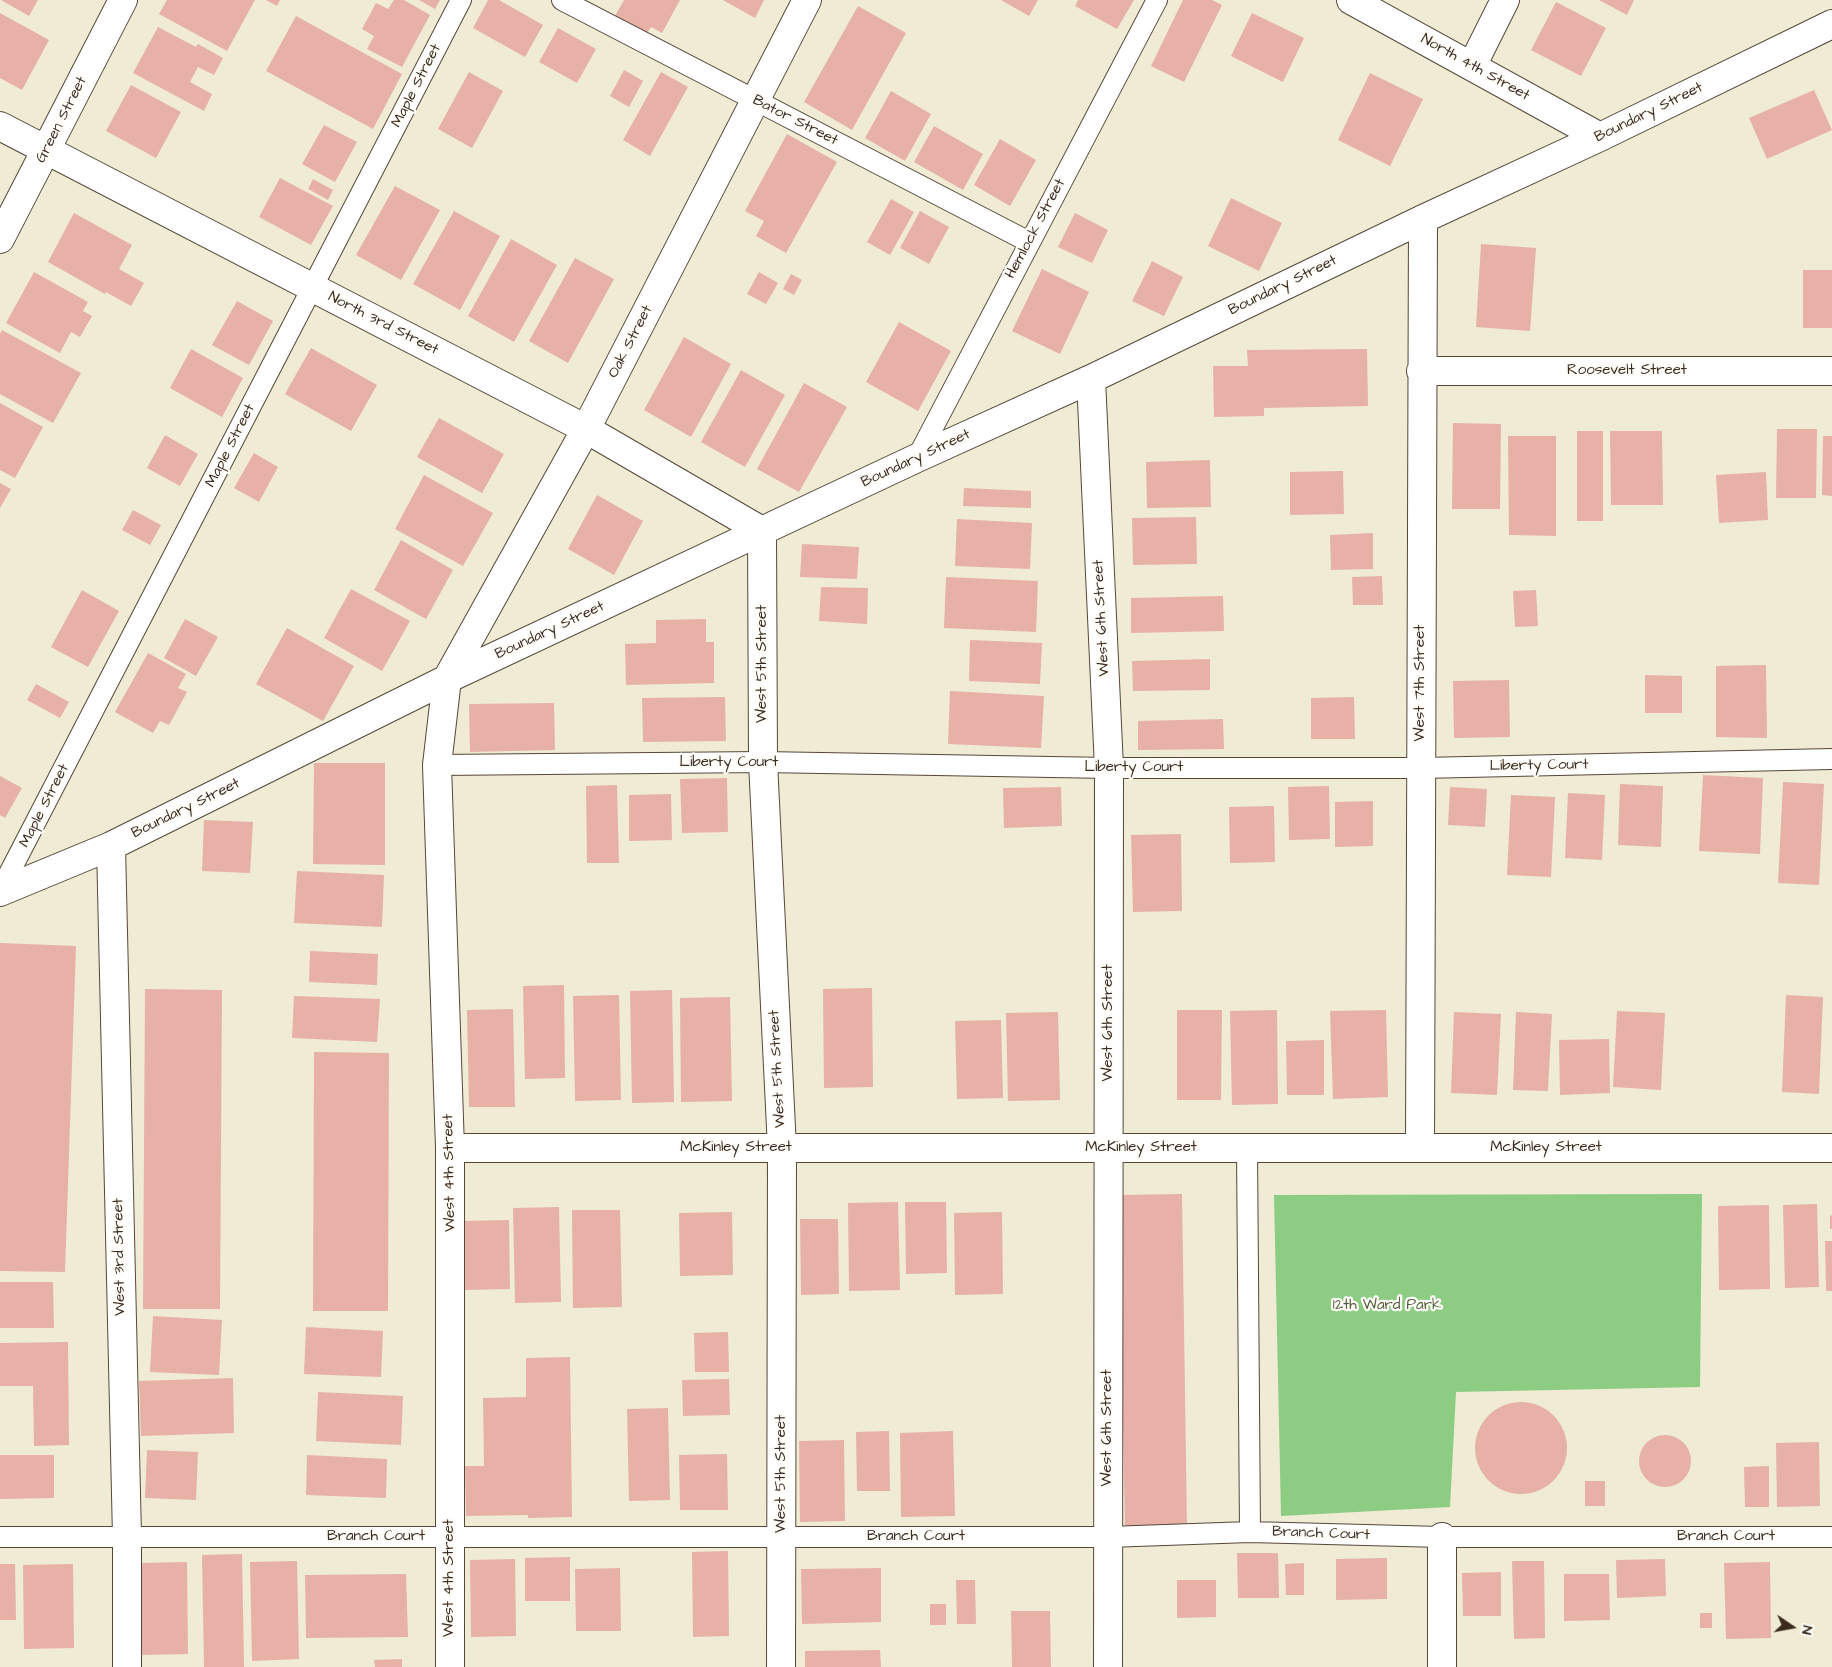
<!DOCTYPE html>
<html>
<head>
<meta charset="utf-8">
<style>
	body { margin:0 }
	#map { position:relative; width:1832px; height:1667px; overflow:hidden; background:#f0ebd4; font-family:"Architects Daughter",sans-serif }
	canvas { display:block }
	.north { position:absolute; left:1767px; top:1602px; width:50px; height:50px; -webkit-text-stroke:4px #fdfcf7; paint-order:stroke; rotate:102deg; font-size:14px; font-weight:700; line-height:20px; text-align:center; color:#3b2a1e }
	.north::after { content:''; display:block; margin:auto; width:18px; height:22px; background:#3b2a1e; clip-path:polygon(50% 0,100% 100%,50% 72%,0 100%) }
</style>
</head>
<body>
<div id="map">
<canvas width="1832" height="1667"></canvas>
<div class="north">N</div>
</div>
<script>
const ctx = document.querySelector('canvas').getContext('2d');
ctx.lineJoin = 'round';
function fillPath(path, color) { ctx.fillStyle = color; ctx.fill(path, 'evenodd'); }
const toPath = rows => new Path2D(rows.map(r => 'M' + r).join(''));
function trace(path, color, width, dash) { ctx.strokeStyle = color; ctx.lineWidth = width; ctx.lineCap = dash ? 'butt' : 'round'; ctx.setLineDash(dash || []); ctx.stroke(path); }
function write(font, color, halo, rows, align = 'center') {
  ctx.font = font + ' "Architects Daughter",sans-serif'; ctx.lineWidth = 4.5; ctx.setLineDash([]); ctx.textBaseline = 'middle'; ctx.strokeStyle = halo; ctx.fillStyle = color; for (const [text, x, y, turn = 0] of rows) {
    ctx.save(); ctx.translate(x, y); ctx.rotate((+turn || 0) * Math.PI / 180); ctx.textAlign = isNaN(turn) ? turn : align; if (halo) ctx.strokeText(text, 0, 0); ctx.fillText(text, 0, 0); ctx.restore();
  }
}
fillPath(toPath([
	[1702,1194,1700,1387,1456,1392,1450,1507,1281,1516,1274,1195]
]), '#8dcc83');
fillPath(toPath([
	[1,0,38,0,29,16],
	[167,0,255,0,227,51,159,14],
	[266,0,280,0,277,6],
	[394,0,404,0,430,15,402,67,367,49,374,36,362,29,376,3,388,9],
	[419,0,440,0,435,9],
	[488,0,499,0,543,25,525,57,473,28],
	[624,0,680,0,662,33,651,27,647,33,615,16],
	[723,0,764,0,755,18],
	[1001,0,1038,0,1029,16],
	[1078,0,1134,0,1117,29,1075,6],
	[1183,0,1212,0,1222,5,1184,82,1151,66],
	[1599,0,1634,0,1627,15],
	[1556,2,1606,28,1581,76,1531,50],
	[858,6,906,33,852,130,804,102],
	[0,13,49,40,22,90,0,78],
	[1252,13,1304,38,1283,82,1231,56],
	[296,16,402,74,373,129,266,71],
	[158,27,196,47,198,44,223,58,214,75,198,67,190,82,212,94,204,111,133,73],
	[558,28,596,49,577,83,539,62],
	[624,70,643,81,629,107,610,96],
	[469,72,503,91,472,148,438,129],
	[661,72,688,87,650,156,623,140],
	[1370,73,1423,99,1390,166,1338,140],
	[131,85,181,112,156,158,106,131],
	[1814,90,1832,130,1767,159,1749,118],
	[891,91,931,114,905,161,865,138],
	[324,125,357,142,335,182,302,164],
	[934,126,983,154,963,190,914,162],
	[787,134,837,162,786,253,756,236,764,221,745,211],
	[1000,139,1036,160,1010,206,974,185],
	[280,178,333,206,311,245,259,217],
	[313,179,333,190,328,200,308,189],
	[395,186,440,210,401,280,356,255],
	[1231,198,1282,223,1259,271,1208,246],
	[891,199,914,212,890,255,867,242],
	[454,211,500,236,460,310,413,284],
	[920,211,949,227,929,264,900,248],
	[74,213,132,245,119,269,144,283,131,306,106,292,105,294,48,262],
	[1075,213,1108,230,1092,263,1058,247],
	[511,239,557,265,514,342,468,316],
	[1481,244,1536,248,1530,331,1476,327],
	[575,258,614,279,568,363,529,341],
	[1152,261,1183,277,1164,316,1132,301],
	[1042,269,1089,292,1060,354,1012,331],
	[1803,270,1832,270,1832,328,1803,328],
	[34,272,88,302,83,311,92,316,80,337,71,332,60,353,6,323],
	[759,272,778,283,766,304,747,294],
	[791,274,802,280,794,295,783,289],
	[237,301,273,321,249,365,212,345],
	[899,322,951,351,918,411,866,382],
	[2,330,81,373,53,423,0,394,0,334],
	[684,337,731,364,691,437,644,410],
	[311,348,377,385,351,431,285,394],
	[191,349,243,378,222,417,170,388],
	[1367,349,1368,406,1264,408,1264,416,1214,417,1213,366,1248,366,1247,350],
	[741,370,785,395,745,467,701,442],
	[804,383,847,407,799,492,757,469],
	[0,403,43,427,15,478,0,470],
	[439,418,504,454,482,493,417,457],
	[1453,423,1501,424,1500,509,1452,509],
	[1777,429,1817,429,1816,498,1776,498],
	[1577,431,1603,431,1603,521,1577,521],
	[1610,431,1662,431,1663,505,1611,505],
	[165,435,198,454,180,486,147,468],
	[1508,436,1556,436,1556,536,1509,535],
	[1823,436,1832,436,1832,496,1822,495],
	[254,453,278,467,259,502,234,488],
	[1210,460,1211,507,1147,508,1146,462],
	[1343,471,1344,514,1290,515,1290,472],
	[1766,472,1768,520,1719,523,1716,475],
	[424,475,493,513,463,566,395,529],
	[0,483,11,489,0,508],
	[964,488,1031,491,1031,508,963,506],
	[597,495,643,521,614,575,568,549],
	[133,510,161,525,150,545,122,530],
	[1196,517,1197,564,1133,565,1132,518],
	[957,519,1032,523,1030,569,955,566],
	[1373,533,1373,569,1331,570,1330,535],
	[401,540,453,570,426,619,374,590],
	[802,544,859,547,857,579,800,577],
	[1382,576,1383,605,1353,605,1352,577],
	[946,577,1038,581,1036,632,944,628],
	[821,587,868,588,867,624,819,621],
	[351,589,410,621,382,671,324,638],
	[82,590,119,611,88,667,51,647],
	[1536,590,1538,626,1515,627,1513,591],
	[1223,596,1224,631,1131,633,1131,598],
	[185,619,218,637,196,676,164,658],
	[706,619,706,642,714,642,714,683,626,685,625,644,656,643,656,620],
	[287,628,354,666,323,721,256,684],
	[970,640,1042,643,1040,684,969,681],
	[148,653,186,674,178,688,187,692,169,725,160,721,153,733,115,712],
	[1210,659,1210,690,1133,691,1132,661],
	[1766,665,1767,738,1716,737,1716,666],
	[1645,675,1682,676,1682,713,1645,713],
	[1509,680,1510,737,1454,738,1453,681],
	[36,684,69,702,60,718,27,700],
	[950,691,1044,696,1041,748,948,744],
	[725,697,726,741,643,742,642,698],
	[1354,697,1355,739,1311,739,1311,698],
	[554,703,555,750,470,752,469,704],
	[1223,719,1224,749,1138,750,1138,721],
	[314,763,385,763,385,865,313,864],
	[1703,775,1763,778,1760,854,1699,851],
	[0,776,22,788,5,818,0,815],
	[727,778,728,832,682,833,680,779],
	[1783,782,1824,784,1819,885,1778,883],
	[1620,784,1663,786,1661,847,1618,845],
	[617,785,619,863,587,863,586,786],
	[1329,786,1330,839,1289,840,1288,787],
	[1061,787,1062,826,1004,828,1003,788],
	[1450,787,1487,789,1485,827,1448,825],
	[1568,793,1605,795,1602,860,1565,858],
	[671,794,672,840,629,841,629,795],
	[1511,795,1555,797,1551,877,1507,875],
	[1373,801,1373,846,1335,847,1335,802],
	[1274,806,1275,862,1230,863,1229,807],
	[204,820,253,822,250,873,202,871],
	[1181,834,1182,911,1133,912,1131,835],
	[297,871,384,875,382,927,294,923],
	[0,943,76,946,65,1272,0,1271],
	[310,951,378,954,377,985,309,982],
	[564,985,565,1078,525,1079,523,986],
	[872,988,873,1087,824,1088,823,989],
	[145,989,222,990,220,1309,143,1309],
	[672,990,674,1102,632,1103,630,991],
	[619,995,621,1100,575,1101,573,996],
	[1786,995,1823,997,1819,1094,1782,1092],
	[294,996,380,999,377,1042,292,1038],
	[730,997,732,1101,681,1102,680,998],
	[513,1009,515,1107,469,1107,467,1010],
	[1177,1010,1222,1010,1221,1100,1177,1100],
	[1277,1010,1278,1104,1232,1105,1230,1011],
	[1386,1010,1388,1097,1333,1099,1330,1011],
	[1617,1011,1665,1013,1661,1090,1613,1087],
	[1058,1012,1060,1100,1008,1101,1006,1013],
	[1454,1012,1501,1014,1497,1095,1451,1093],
	[1516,1012,1552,1014,1548,1091,1513,1090],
	[1001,1020,1003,1098,957,1099,955,1021],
	[1609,1039,1610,1093,1560,1095,1559,1040],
	[1324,1040,1324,1095,1287,1095,1286,1041],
	[314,1052,389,1053,388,1311,313,1311],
	[1182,1194,1187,1527,1125,1528,1119,1195],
	[898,1202,900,1290,849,1291,848,1203],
	[905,1202,946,1202,947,1273,906,1274],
	[1817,1204,1819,1287,1785,1288,1783,1205],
	[1769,1205,1770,1289,1719,1290,1718,1206],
	[559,1207,561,1302,515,1303,513,1208],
	[572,1210,620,1210,622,1307,573,1308],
	[732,1212,733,1275,680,1276,679,1213],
	[1002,1212,1003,1294,955,1295,954,1213],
	[1832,1215,1832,1229,1830,1229,1830,1216],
	[800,1219,838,1219,839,1294,801,1295],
	[509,1220,510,1289,465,1290,464,1221],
	[1825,1241,1832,1241,1832,1291,1826,1291],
	[0,1282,53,1282,54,1328,0,1328],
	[153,1316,222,1320,219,1375,150,1372],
	[306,1327,383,1331,381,1377,304,1374],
	[728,1332,729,1372,695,1372,694,1333],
	[68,1342,69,1445,34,1446,33,1386,0,1386,0,1343],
	[570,1357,572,1517,528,1518,528,1515,466,1516,465,1466,484,1466,483,1398,526,1397,526,1358],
	[233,1378,234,1433,141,1436,139,1381],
	[729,1379,730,1415,683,1416,682,1380],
	[318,1392,403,1396,401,1445,316,1441],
	'1475 1448a46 46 0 1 1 92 0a46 46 0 1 1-92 0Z',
	[668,1408,670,1500,629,1501,627,1409],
	[889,1431,890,1491,857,1491,856,1432],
	[953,1431,955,1516,901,1517,900,1433],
	'1639 1461a26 26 0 1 1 52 0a26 26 0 1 1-52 0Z',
	[844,1440,845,1521,800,1522,799,1441],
	[1819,1442,1820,1506,1777,1507,1776,1443],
	[147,1450,198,1452,196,1500,145,1498],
	[727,1454,728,1510,680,1510,679,1455],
	[0,1455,54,1455,54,1498,0,1499],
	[307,1455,387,1459,386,1498,306,1495],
	[1769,1466,1769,1507,1745,1507,1744,1467],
	[1585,1481,1605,1481,1605,1506,1585,1506],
	[728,1551,729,1636,693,1637,692,1552],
	[1237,1553,1278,1553,1279,1598,1238,1598],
	[242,1554,244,1667,204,1667,202,1555],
	[570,1557,570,1601,525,1601,525,1558],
	[1387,1558,1387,1599,1336,1600,1336,1559],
	[515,1559,516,1636,471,1637,470,1560],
	[1665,1559,1666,1596,1617,1598,1616,1560],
	[297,1561,299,1659,252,1661,250,1562],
	[1512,1561,1544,1561,1545,1638,1514,1639],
	[187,1562,188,1654,139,1655,138,1563],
	[1770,1562,1771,1638,1726,1639,1724,1563],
	[1304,1563,1304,1595,1286,1595,1285,1564],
	[0,1564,15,1564,16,1620,0,1620],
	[73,1564,74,1648,24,1649,23,1565],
	[620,1568,621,1631,576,1631,575,1569],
	[881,1568,881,1622,802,1624,801,1569],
	[1501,1572,1501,1616,1463,1616,1462,1573],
	[406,1574,408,1637,306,1638,305,1575],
	[1564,1574,1609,1574,1610,1620,1564,1621],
	[956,1580,975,1580,976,1624,957,1624],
	[1177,1580,1216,1580,1216,1617,1177,1618],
	[930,1604,946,1604,946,1625,930,1625],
	[1011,1611,1050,1611,1051,1667,1012,1667],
	[1700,1613,1712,1613,1712,1628,1700,1628],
	[880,1650,881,1667,805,1667,805,1651],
	[402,1659,402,1667,375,1667,374,1660]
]), '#e7b1a8');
const lane = toPath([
	[562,0,1029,242],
	[917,458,1157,0],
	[437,765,763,762,1109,768,1421,768,1832,759],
	[0,891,461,0],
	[1247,1147,1250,1532],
	[0,1537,1108,1537,1250,1532,1442,1537,1832,1537]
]);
const street = toPath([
	[1351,0,1600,137],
	[1472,66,1505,0],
	[0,126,586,429,762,531,763,762,782,1148,781,1667],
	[0,239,123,0],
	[1421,371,1832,371],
	[1091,379,1109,768,1108,1667],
	[111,846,127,1537,127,1667],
	[0,892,111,846,447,679,917,458,1091,379,1423,219,1600,137,1832,24],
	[450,1148,1832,1148],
	[1420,1148,1423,219],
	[450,1667,450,1148,437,765,447,679,586,429,807,0],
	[1442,1667,1442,1537]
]);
trace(lane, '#564739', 22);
trace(street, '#564739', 30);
trace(lane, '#fff', 20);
trace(street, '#fff', 28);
write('15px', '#3b2a1e', '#fdfcf7', [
	["North 4th Street",1475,68,29],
	["Maple Street",417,86,-63],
	["Boundary Street",1649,113,-26],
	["Green Street",62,120,-63],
	["Bator Street",795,121,27],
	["Hemlock Street",1036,229,-62],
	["Boundary Street",1283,286,-26],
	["North 3rd Street",383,324,27],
	["Oak Street",631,342,-63],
	["Roosevelt Street",1627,371],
	["Maple Street",231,446,-63],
	["Boundary Street",916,459,-25],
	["West 6th Street",1102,618,-93],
	["Boundary Street",550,631,-25],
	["West 5th Street",763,664,-90],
	["West 7th Street",1421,683,-90],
	["Liberty Court",729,763],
	["Liberty Court",1539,766,-1],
	["Liberty Court",1134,768],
	["Maple Street",45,806,-63],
	["Boundary Street",186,809,-26],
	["West 6th Street",1109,1023,-90],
	["West 5th Street",778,1069,-93],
	["McKinley Street",736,1148],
	["McKinley Street",1141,1148],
	["McKinley Street",1546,1148],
	["West 4th Street",450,1173,-91],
	["West 3rd Street",120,1257,-91],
	["West 6th Street",1108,1428,-90],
	["West 5th Street",782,1474,-90],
	["Branch Court",1321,1534,2],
	["Branch Court",376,1537],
	["Branch Court",916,1537],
	["Branch Court",1726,1537],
	["West 4th Street",450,1578,-90]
]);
write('15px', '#545b3c', '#fdfcf7', [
	["12th Ward Park",1387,1306]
]);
</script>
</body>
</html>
